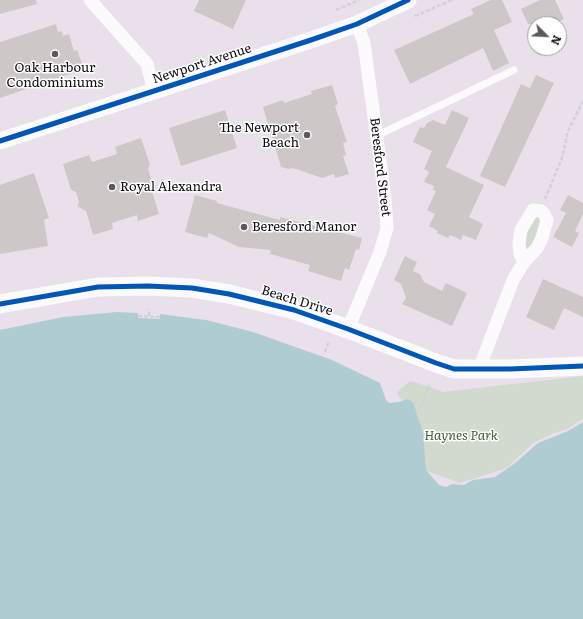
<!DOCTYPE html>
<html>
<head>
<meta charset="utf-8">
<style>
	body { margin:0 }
	#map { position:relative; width:583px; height:619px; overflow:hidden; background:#e9e0ec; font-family:Literata,serif }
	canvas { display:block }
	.north { position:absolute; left:527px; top:16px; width:40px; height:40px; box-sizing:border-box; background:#fff; border:1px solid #9f9da0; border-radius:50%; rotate:114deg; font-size:11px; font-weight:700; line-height:16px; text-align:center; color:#100b11 }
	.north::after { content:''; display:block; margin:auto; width:14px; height:18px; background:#5c565e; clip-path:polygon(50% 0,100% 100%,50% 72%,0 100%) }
</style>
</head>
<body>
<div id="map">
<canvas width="583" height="619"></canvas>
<div class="north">N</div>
</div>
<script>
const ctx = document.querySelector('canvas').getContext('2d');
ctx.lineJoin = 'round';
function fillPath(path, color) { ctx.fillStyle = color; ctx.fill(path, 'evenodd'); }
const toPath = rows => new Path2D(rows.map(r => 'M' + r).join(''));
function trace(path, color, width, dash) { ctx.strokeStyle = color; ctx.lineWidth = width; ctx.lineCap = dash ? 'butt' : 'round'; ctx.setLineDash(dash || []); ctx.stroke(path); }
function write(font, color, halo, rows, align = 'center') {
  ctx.font = font + ' Literata,serif'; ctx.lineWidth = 3; ctx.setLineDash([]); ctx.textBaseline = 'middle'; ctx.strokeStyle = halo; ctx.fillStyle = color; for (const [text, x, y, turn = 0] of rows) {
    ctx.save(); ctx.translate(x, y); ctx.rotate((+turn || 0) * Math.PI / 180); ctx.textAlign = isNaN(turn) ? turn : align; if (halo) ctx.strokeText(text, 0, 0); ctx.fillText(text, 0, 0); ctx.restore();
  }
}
fillPath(toPath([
	[534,215,540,217,541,227,529,249,524,246,525,237],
	[583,376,583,419,567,429,552,434,533,443,507,468,460,483,419,468,406,408,397,392,410,381,430,387,443,392]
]), '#d2d9cf');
fillPath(toPath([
	[117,312,138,313,138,318,160,319,160,314,206,320,253,332,332,360,380,383,386,400,389,403,399,402,408,399,413,402,423,433,426,470,439,485,446,487,452,484,464,485,473,480,495,477,514,464,538,443,568,431,583,422,583,619,0,619,0,330,63,317]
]), '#b0ccd3');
fillPath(toPath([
	[0,0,36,0,37,4,0,14],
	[199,0,246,0,233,29,194,11],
	[491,0,502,0,512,22,494,30,509,63,493,71,483,48,410,84,394,50,474,14,471,9],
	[540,0,555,0,564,19,553,24,528,24,521,9],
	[56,24,58,32,62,31,63,36,69,34,74,51,77,50,84,69,0,98,0,42],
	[536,75,554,83,505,187,480,176,521,84,530,88],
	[332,85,338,104,335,106,347,142,343,143,346,155,343,156,349,174,335,178,334,174,322,178,293,168,289,169,281,167,263,107,283,100,284,103,312,94,311,91],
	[225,110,237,148,181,166,169,128],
	[452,110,469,118,446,167,484,185,469,217,483,224,476,240,463,235,461,240,450,235,448,238,437,233,438,231,429,226,435,214,427,210,436,191,433,190,434,186,424,182,429,172,424,169,432,151,413,142,420,127,424,128,427,123,433,120,445,125],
	[141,138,150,165,148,168,151,179,155,181,151,188,159,214,138,221,137,215,112,223,113,229,93,235,86,211,77,206,79,202,76,192,71,190,63,164,89,155,92,162,117,154,115,147],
	[34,173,49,218,44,220,48,246,0,254,0,185],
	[195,195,217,201,217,203,280,220,280,217,362,238,359,250,356,249,349,270,345,268,341,281,308,271,310,265,270,254,271,250,239,247,209,233,207,238,185,232],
	[568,195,583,203,583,214,575,231,579,233,572,247,553,237,566,213,560,210],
	[405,256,417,262,413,271,420,274,424,282,442,291,446,283,467,293,452,326,402,304,406,298,401,284,394,280],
	[543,279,583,297,583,317,564,308,554,330,526,317]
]), '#cec7c8');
trace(toPath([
	[336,10,359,0],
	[415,16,452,0],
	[545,199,562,158,568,131,583,101],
	[138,316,160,317],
	[149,316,149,309],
	[325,352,329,341],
	[413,402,421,406,429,385]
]), '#d4d1d4', 2.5, [4, 2]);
trace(toPath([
	[376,136,514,70]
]), '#fcfafc', 7);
trace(toPath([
	[90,0,147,64,154,91],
	[348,329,380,252,387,228,385,198,364,43,357,24],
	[479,369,513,280,524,262,537,248,542,238,547,220,544,214,541,211,533,210,521,230,519,243,520,254,524,262]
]), '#fcfafc', 13);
trace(toPath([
	[0,141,311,40,357,24,408,0]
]), '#fcfafc', 17);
trace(toPath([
	[0,304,98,287,148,286,192,288,229,294,294,310,348,329,436,363,454,369,510,369,583,366]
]), '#fcfafc', 19);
trace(toPath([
	[0,141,311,40,357,24,408,0],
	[0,304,98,287,148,286,192,288,229,294,294,310,348,329,436,363,454,369,510,369,583,366]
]), '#0057b8', 5);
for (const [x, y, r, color] of [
	[55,54,4,"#5c565e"],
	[307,135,4,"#5c565e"],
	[112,187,4,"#5c565e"],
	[244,227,4,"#5c565e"]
]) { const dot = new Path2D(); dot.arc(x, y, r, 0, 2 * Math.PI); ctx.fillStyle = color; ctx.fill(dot); trace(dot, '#fff', 1.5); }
write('13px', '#100b11', '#fff', [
	["Newport Avenue",202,64,-18],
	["Beresford Street",380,167,83],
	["Beach Drive",297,301,17]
]);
write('13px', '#100b11', '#fff', [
	["Oak Harbour",55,68,"center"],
	["Condominiums",55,83,"center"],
	["The Newport",299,128,"right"],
	["Beach",299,143,"right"],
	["Royal Alexandra",120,187],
	["Beresford Manor",252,227]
], 'left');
write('italic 13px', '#416034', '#fff', [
	["Haynes Park",461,436]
]);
</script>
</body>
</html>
